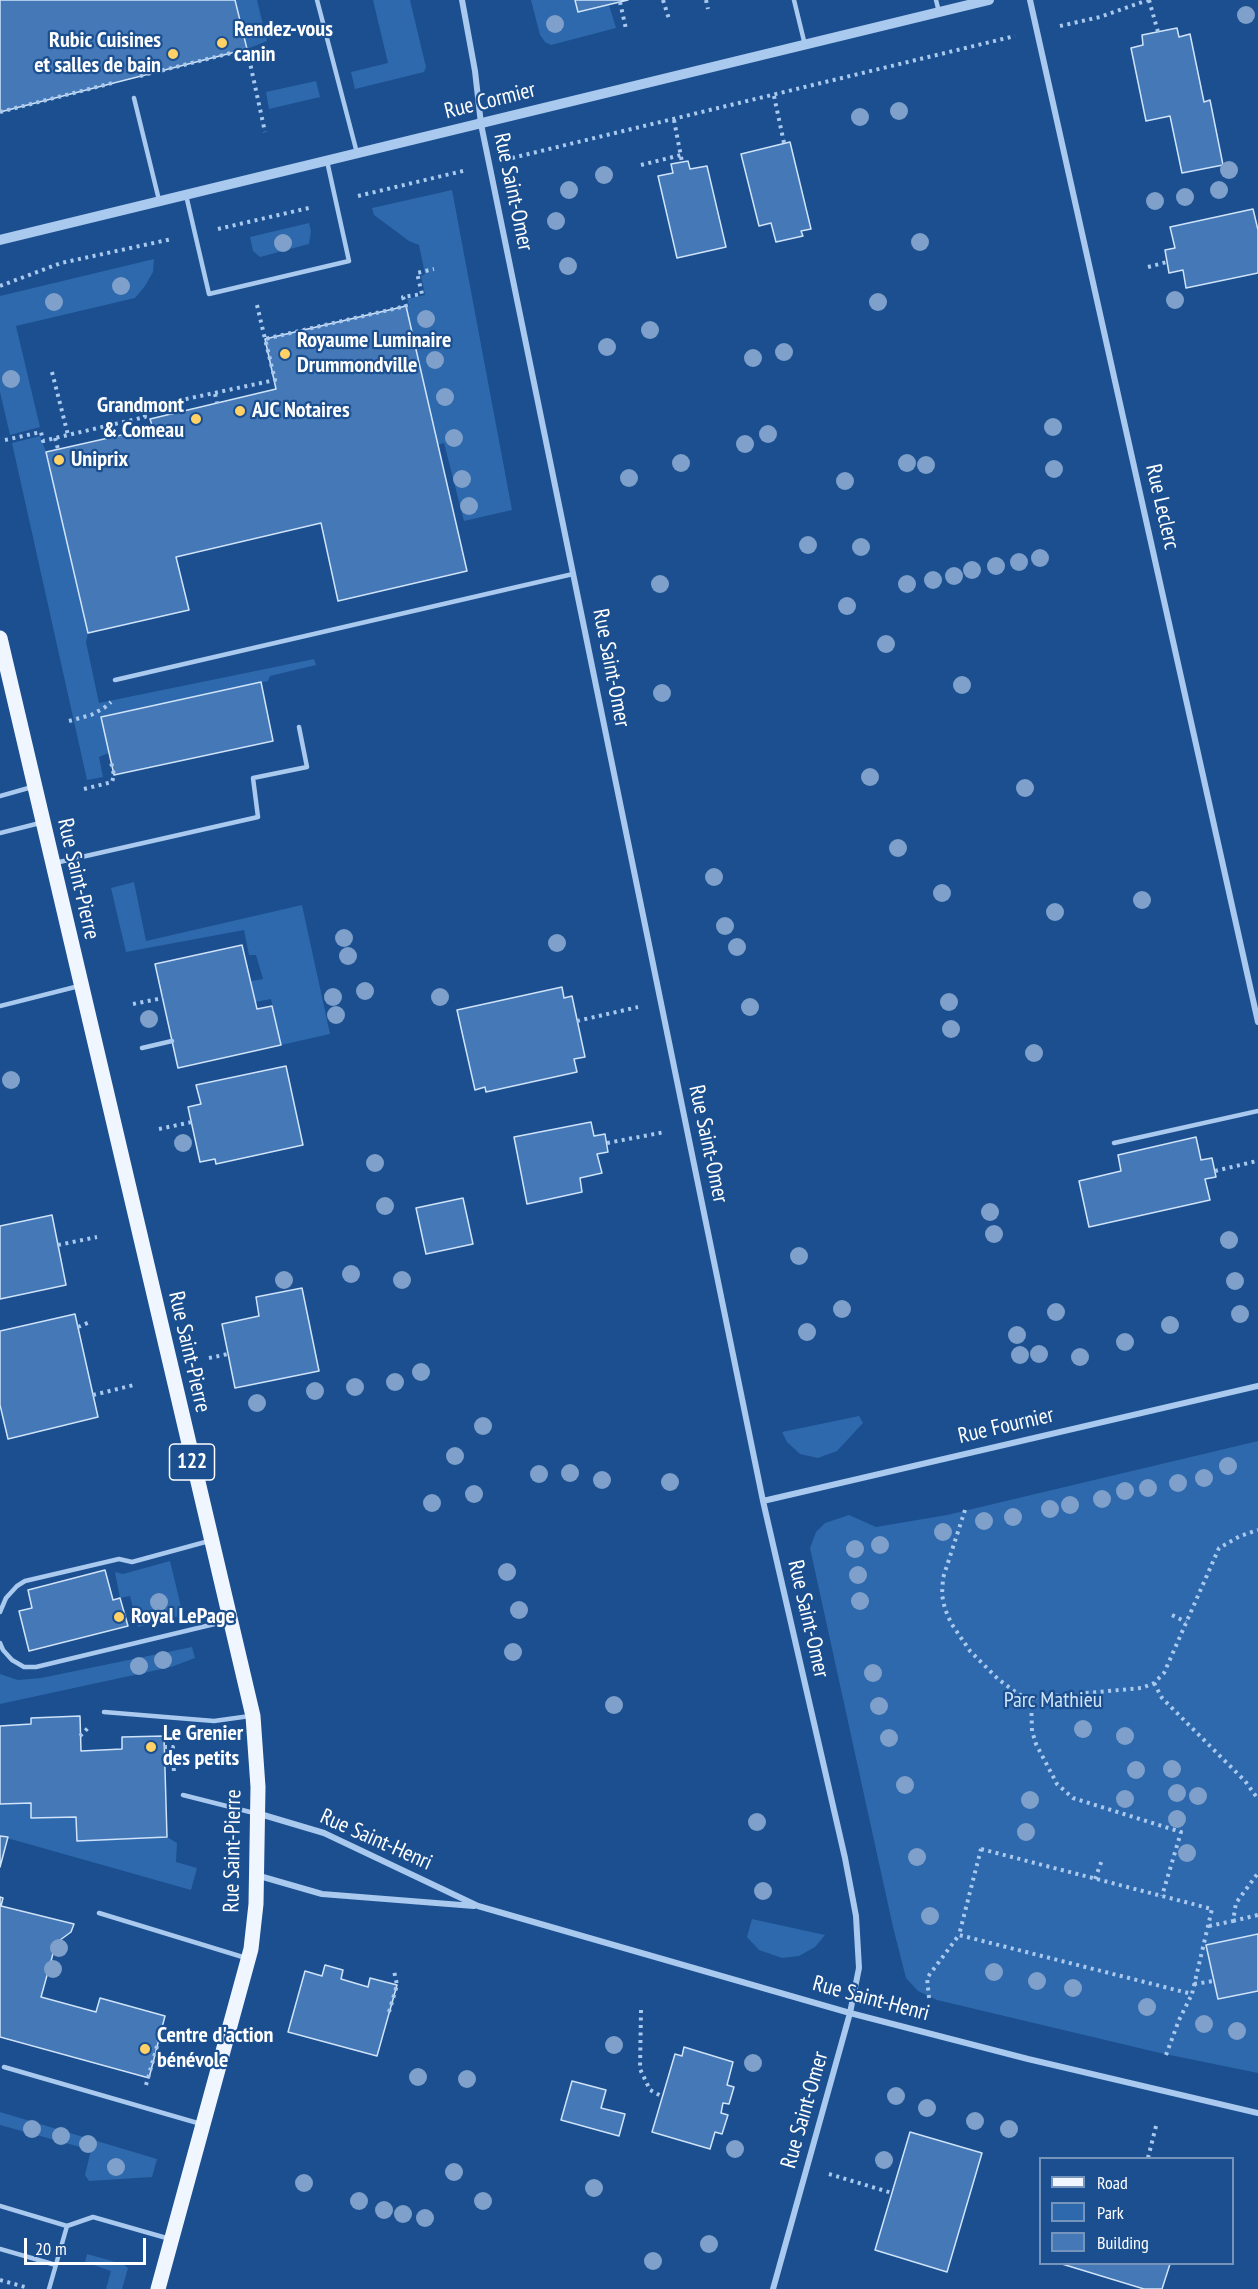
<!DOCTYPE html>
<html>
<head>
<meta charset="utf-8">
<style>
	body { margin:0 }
	#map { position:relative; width:1258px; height:2289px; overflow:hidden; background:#1b4f8f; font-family:"PT Sans Narrow",sans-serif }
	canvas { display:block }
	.legend { position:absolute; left:1039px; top:2157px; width:195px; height:108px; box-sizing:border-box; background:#1b4f8f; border:2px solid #7695bc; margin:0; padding:8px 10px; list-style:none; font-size:18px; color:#fff }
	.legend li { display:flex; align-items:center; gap:12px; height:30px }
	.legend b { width:30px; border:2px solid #7695bc }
	.scale { position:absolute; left:24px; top:2238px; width:122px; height:27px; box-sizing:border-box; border:3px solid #fff; border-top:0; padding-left:8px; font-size:18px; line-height:21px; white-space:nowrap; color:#fff; -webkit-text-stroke:4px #1b4f8f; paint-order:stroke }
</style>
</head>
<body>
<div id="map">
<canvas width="1258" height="2289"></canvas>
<ul class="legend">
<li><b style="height:8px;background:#f0f6ff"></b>Road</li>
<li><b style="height:16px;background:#2e69ad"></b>Park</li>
<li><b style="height:16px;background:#4478b7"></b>Building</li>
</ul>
<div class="scale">20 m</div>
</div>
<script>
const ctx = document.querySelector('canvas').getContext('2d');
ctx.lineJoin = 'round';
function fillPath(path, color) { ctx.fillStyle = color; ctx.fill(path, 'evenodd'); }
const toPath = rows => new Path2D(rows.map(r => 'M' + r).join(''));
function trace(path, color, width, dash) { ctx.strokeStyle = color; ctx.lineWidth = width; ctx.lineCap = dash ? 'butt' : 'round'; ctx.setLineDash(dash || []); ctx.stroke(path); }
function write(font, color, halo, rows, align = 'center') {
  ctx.font = font + ' "PT Sans Narrow",sans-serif'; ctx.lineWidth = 4.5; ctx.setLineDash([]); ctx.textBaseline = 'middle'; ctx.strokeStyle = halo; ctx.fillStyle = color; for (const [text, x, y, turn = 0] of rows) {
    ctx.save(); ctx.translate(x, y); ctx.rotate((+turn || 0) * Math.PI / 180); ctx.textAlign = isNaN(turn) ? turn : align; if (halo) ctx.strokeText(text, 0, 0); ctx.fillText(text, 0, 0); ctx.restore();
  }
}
fillPath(toPath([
	[235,0,257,0,267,41,247,49],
	[373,0,410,0,426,67,424,72,355,89,351,72,388,63],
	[531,0,575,0,578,12,609,5,616,28,551,45,545,42,540,35],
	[316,81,320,97,269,109,266,92],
	[452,190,512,510,464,521,444,443,437,445,406,306,409,306,407,299,425,295,421,276,425,274,419,245,409,241,374,215,372,208],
	[309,223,311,231,309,244,260,257,253,251,250,237],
	[154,259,153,272,145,286,135,298,16,326,40,427,10,435,0,392,0,296],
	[40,436,46,452,88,633,86,642,99,703,314,659,316,665,270,676,268,681,102,717,109,753,99,757,103,777,87,780,12,443],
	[134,882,146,941,302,905,330,1034,281,1045,271,999,255,1002,251,981,263,979,256,955,249,955,244,930,126,952,111,888],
	[859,1416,863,1423,837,1451,818,1458,800,1454,787,1442,782,1432],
	[1258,1441,1258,2073,1160,2053,937,2000,918,1991,906,1978,893,1927,810,1548,816,1532,825,1523,849,1515,876,1527,947,1515],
	[170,1561,183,1615,138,1627,130,1596,120,1598,115,1572,123,1574],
	[192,1647,195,1658,171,1667,0,1704,0,1674,18,1680,41,1678],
	[31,1803,32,1818,76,1817,77,1841,167,1837,177,1843,176,1862,197,1868,191,1890,0,1836,0,1804],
	[752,1919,825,1935,815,1947,799,1956,782,1958,759,1950,747,1937],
	[0,2112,157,2159,152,2177,89,2181,85,2175,91,2150,0,2125],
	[87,2254,123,2264,128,2268,122,2289,106,2289,111,2271,85,2262]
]), '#2e69ad');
const building = toPath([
	[0,0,235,0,247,49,0,112,0,0],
	[575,0,628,0,578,12,575,0],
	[1177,28,1179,37,1190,34,1204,102,1210,100,1223,165,1182,173,1170,116,1146,121,1131,48,1143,45,1142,35,1177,28],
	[790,142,811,229,801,231,803,236,776,242,771,223,759,226,741,154,790,142],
	[688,161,690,169,707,166,726,247,677,258,658,176,673,173,671,164,688,161],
	[1253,209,1258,230,1258,273,1186,288,1183,270,1169,273,1165,250,1175,248,1170,227,1253,209],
	[406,306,467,571,338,601,321,523,176,557,189,610,88,633,46,452,153,428,150,419,276,389,265,339,406,306],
	[261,682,273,741,114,775,101,717,261,682],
	[242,945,257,1009,272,1006,281,1045,178,1068,155,964,242,945],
	[562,987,564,998,572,996,585,1057,574,1059,577,1072,486,1092,485,1087,475,1090,457,1010,562,987],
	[286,1066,303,1145,216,1164,215,1159,200,1162,188,1107,201,1104,196,1085,286,1066],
	[591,1122,594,1136,605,1134,608,1152,597,1154,602,1173,580,1178,582,1192,527,1204,514,1137,591,1122],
	[1196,1137,1201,1160,1212,1158,1216,1177,1205,1179,1210,1200,1089,1227,1079,1181,1121,1171,1118,1155,1196,1137],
	[463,1198,473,1244,426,1254,416,1208,463,1198],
	[52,1215,66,1285,0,1299,0,1226,52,1215],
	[302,1288,319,1371,235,1388,222,1324,259,1316,256,1297,302,1288],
	[75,1314,98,1417,8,1439,0,1405,0,1331,75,1314],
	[105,1570,113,1600,120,1598,128,1626,29,1651,19,1611,32,1608,28,1590,105,1570],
	[80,1716,81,1751,122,1749,122,1737,164,1736,167,1837,77,1841,76,1817,31,1818,31,1803,0,1804,0,1726,31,1724,31,1718,80,1716],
	[0,1836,8,1837,0,1867,0,1836],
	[0,1897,3,1898,1,1906,74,1924,71,1932,56,1943,41,1997,96,2012,100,1998,165,2016,149,2078,0,2037,0,1897],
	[1258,1934,1258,1991,1218,1999,1206,1945,1258,1934],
	[325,1965,343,1970,341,1979,368,1987,370,1978,397,1985,377,2056,288,2032,305,1971,322,1976,325,1965],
	[684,2047,733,2062,727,2085,734,2087,729,2104,723,2103,721,2113,728,2115,722,2134,715,2132,710,2149,652,2132,675,2054,682,2056,684,2047],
	[572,2081,606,2090,601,2108,625,2114,619,2136,561,2120,572,2081],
	[910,2132,982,2153,947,2272,875,2250,910,2132],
	[1062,2264,1170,2264,1162,2289,1144,2289,1062,2264]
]);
fillPath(building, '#4478b7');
trace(building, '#cfe3fa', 1.5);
trace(toPath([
	[663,0,669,19],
	[706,0,708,9],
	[1149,0,1158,32],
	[620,2,626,29],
	[1060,26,1100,17,1148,0],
	[140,76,247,49,265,132],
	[774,96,784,143],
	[0,112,116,82],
	[674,120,682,162],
	[512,158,1015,36],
	[641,165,681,155],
	[358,196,467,170],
	[218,229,313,207],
	[1148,267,1167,262],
	[0,286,61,263,172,239],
	[257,305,265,339],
	[52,372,68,435],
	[215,394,217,403],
	[55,438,58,449],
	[5,440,41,432,43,441,55,438,145,417,144,408,275,380,265,339,406,306,403,297,422,294,417,273,434,269],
	[69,721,91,715,104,708,111,702],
	[84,789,112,782,114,775,111,762],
	[133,1004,163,998],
	[577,1021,638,1007],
	[159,1129,192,1122],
	[607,1143,665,1132],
	[1215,1171,1257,1161],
	[58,1245,97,1237],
	[78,1327,90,1322],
	[209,1358,228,1354],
	[93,1395,134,1385],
	[965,1510,943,1578,942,1595,945,1609,951,1623,970,1651,998,1679,1018,1694,1031,1698,1142,1688,1154,1683,1164,1673,1219,1548,1240,1536,1258,1530],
	[1172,1615,1186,1622],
	[1154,1683,1162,1698,1245,1781,1258,1799],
	[1031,1698,1032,1731,1036,1744,1057,1784,1073,1798,1181,1832,1162,1896],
	[80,1736,88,1728],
	[164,1747,173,1747,174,1774],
	[981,1849,1212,1909,1192,1994,959,1935,981,1849],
	[1095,1879,1102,1860],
	[1233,1921,1258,1915],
	[1209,1926,1233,1921,1236,1903,1258,1873],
	[1194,1984,1214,1981],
	[929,1998,927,1978,959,1935],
	[641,2010,640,2069,650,2090,663,2097],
	[389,2012,397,1985,394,1971],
	[1166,2055,1179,2020,1192,1994],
	[146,2085,161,2032,194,2042],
	[1148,2158,1157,2122],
	[829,2174,892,2193],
	[0,2280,25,2287]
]), '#a9c9ee', 4, [3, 4.5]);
trace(toPath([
	[317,0,357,153],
	[794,0,805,45],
	[936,0,939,12],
	[134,98,159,200],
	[186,195,209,294,349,261,327,161],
	[115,680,573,574],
	[0,796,32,787],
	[0,833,40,823],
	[55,863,258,817,253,778,307,767,299,727],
	[0,1006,79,986],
	[142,1048,172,1041],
	[1114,1143,1258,1111],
	[0,1612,6,1598,17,1586,25,1581,119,1559,132,1562,209,1541],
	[0,1643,3,1650,12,1660,24,1667,36,1667,227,1621],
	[104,1712,214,1721,250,1716],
	[183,1795,254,1813],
	[99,1913,246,1958],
	[4,2067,201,2124],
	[0,2206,67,2226,93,2217,170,2239],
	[0,2249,56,2265],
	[49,2289,67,2226]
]), '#a9c9ee', 4.5);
trace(toPath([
	[462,0,475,71,481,124,763,1501,845,1858,856,1916,859,1968,850,2013,773,2289],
	[1030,0,1258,1022],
	[763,1501,1258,1386],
	[260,1814,324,1833,478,1906,850,2013,1028,2059,1258,2113],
	[256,1875,322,1894,474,1906]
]), '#a9c9ee', 6);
trace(toPath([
	[0,240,989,0]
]), '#a9c9ee', 10);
trace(toPath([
	[0,638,253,1716,258,1787,256,1904,251,1949,158,2289]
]), '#f0f6ff', 15);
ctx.fillStyle = '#7ea0ca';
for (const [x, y] of [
	[1246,15],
	[555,24],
	[899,111],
	[860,117],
	[1229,170],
	[604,175],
	[569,190],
	[1219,190],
	[1185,197],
	[1155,201],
	[556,221],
	[920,242],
	[283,243],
	[568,266],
	[121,286],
	[1175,300],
	[54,302],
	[878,302],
	[426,319],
	[650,330],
	[607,347],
	[784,352],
	[753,358],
	[435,360],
	[11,379],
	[445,397],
	[1053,427],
	[768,434],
	[454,438],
	[745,444],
	[681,463],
	[907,463],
	[926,465],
	[1054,469],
	[629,478],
	[462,479],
	[845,481],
	[469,506],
	[808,545],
	[861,547],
	[1040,558],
	[1019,562],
	[996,566],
	[972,570],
	[954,576],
	[933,580],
	[660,584],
	[907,584],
	[847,606],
	[886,644],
	[962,685],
	[662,693],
	[870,777],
	[1025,788],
	[898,848],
	[714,877],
	[942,893],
	[1142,900],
	[1055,912],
	[725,926],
	[344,938],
	[557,943],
	[737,947],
	[348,956],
	[365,991],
	[333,997],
	[440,997],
	[949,1002],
	[750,1007],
	[336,1015],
	[149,1019],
	[951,1029],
	[1034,1053],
	[11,1080],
	[183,1143],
	[375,1163],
	[385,1206],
	[990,1212],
	[994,1234],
	[1229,1240],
	[799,1256],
	[351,1274],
	[284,1280],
	[402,1280],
	[1235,1281],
	[842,1309],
	[1056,1312],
	[1240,1314],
	[1170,1325],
	[807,1332],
	[1017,1335],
	[1125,1342],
	[1039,1354],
	[1020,1355],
	[1080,1357],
	[421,1372],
	[395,1382],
	[355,1387],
	[315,1391],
	[257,1403],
	[483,1426],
	[455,1456],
	[1228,1466],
	[570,1473],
	[539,1474],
	[1204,1478],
	[602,1480],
	[670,1482],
	[1178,1483],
	[1148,1488],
	[1125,1491],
	[474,1494],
	[1102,1499],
	[432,1503],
	[1070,1505],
	[1050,1509],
	[1013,1517],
	[984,1521],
	[943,1532],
	[880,1545],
	[855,1549],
	[507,1572],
	[858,1575],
	[860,1601],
	[159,1602],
	[519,1610],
	[513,1652],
	[163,1660],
	[139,1666],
	[873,1673],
	[614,1705],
	[879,1706],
	[1083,1729],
	[1125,1736],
	[889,1738],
	[1172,1769],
	[1136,1770],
	[905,1785],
	[1177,1793],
	[1198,1796],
	[1125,1799],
	[1030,1800],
	[1177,1819],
	[757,1822],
	[1026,1832],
	[1187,1853],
	[917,1857],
	[763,1891],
	[930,1916],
	[59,1948],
	[53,1969],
	[994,1972],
	[1037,1981],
	[1073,1988],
	[1147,2007],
	[1204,2024],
	[1237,2031],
	[614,2045],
	[753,2063],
	[418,2077],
	[467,2079],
	[896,2096],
	[927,2108],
	[975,2121],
	[32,2129],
	[1009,2129],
	[61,2136],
	[88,2144],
	[735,2149],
	[884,2160],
	[116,2167],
	[454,2172],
	[304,2183],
	[594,2188],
	[359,2201],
	[483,2201],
	[384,2210],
	[403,2214],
	[425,2218],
	[709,2244],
	[653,2261]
]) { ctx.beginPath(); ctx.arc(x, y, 9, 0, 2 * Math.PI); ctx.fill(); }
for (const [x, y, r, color] of [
	[222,43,6,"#ffd166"],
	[173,54,6,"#ffd166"],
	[285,354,6,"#ffd166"],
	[240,411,6,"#ffd166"],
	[196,419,6,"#ffd166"],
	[59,460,6,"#ffd166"],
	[119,1617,6,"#ffd166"],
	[151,1747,6,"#ffd166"],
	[145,2049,6,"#ffd166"]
]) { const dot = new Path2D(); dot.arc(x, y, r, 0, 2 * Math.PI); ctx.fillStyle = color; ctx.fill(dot); trace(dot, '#1b4f8f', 2); }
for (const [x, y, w] of [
	[192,1462,45]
]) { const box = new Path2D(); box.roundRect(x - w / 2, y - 18, w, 36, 4.5); ctx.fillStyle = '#1b4f8f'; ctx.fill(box); trace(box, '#fff', 1.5); }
write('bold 21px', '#fff', null, [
	["122",192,1462]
]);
write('bold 22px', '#fff', '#1b4f8f', [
	["Rendez-vous",234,30],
	["canin",234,55],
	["Rubic Cuisines",161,41,"right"],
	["et salles de bain",161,66,"right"],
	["Royaume Luminaire",297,341],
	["Drummondville",297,366],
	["Grandmont",184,406,"right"],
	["& Comeau",184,431,"right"],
	["AJC Notaires",252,411],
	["Uniprix",71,460],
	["Royal LePage",131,1617],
	["Le Grenier",163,1734],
	["des petits",163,1759],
	["Centre d'action",157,2036],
	["bénévole",157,2061]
], 'left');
write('22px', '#fff', '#1b4f8f', [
	["Rue Cormier",490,101,-14],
	["Rue Saint-Omer",513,192,78],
	["Rue Leclerc",1162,507,77],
	["Rue Saint-Omer",611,668,79],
	["Rue Saint-Pierre",78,879,77],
	["Rue Saint-Omer",708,1144,78],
	["Rue Saint-Pierre",189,1352,77],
	["Rue Fournier",1006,1426,-13],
	["Rue Saint-Omer",808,1619,77],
	["Rue Saint-Henri",376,1840,24],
	["Rue Saint-Pierre",233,1851,-89],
	["Rue Saint-Henri",871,1999,15],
	["Rue Saint-Omer",805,2110,-74]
]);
write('22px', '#cfe3fa', '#1b4f8f', [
	["Parc Mathieu",1053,1701]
]);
</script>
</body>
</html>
